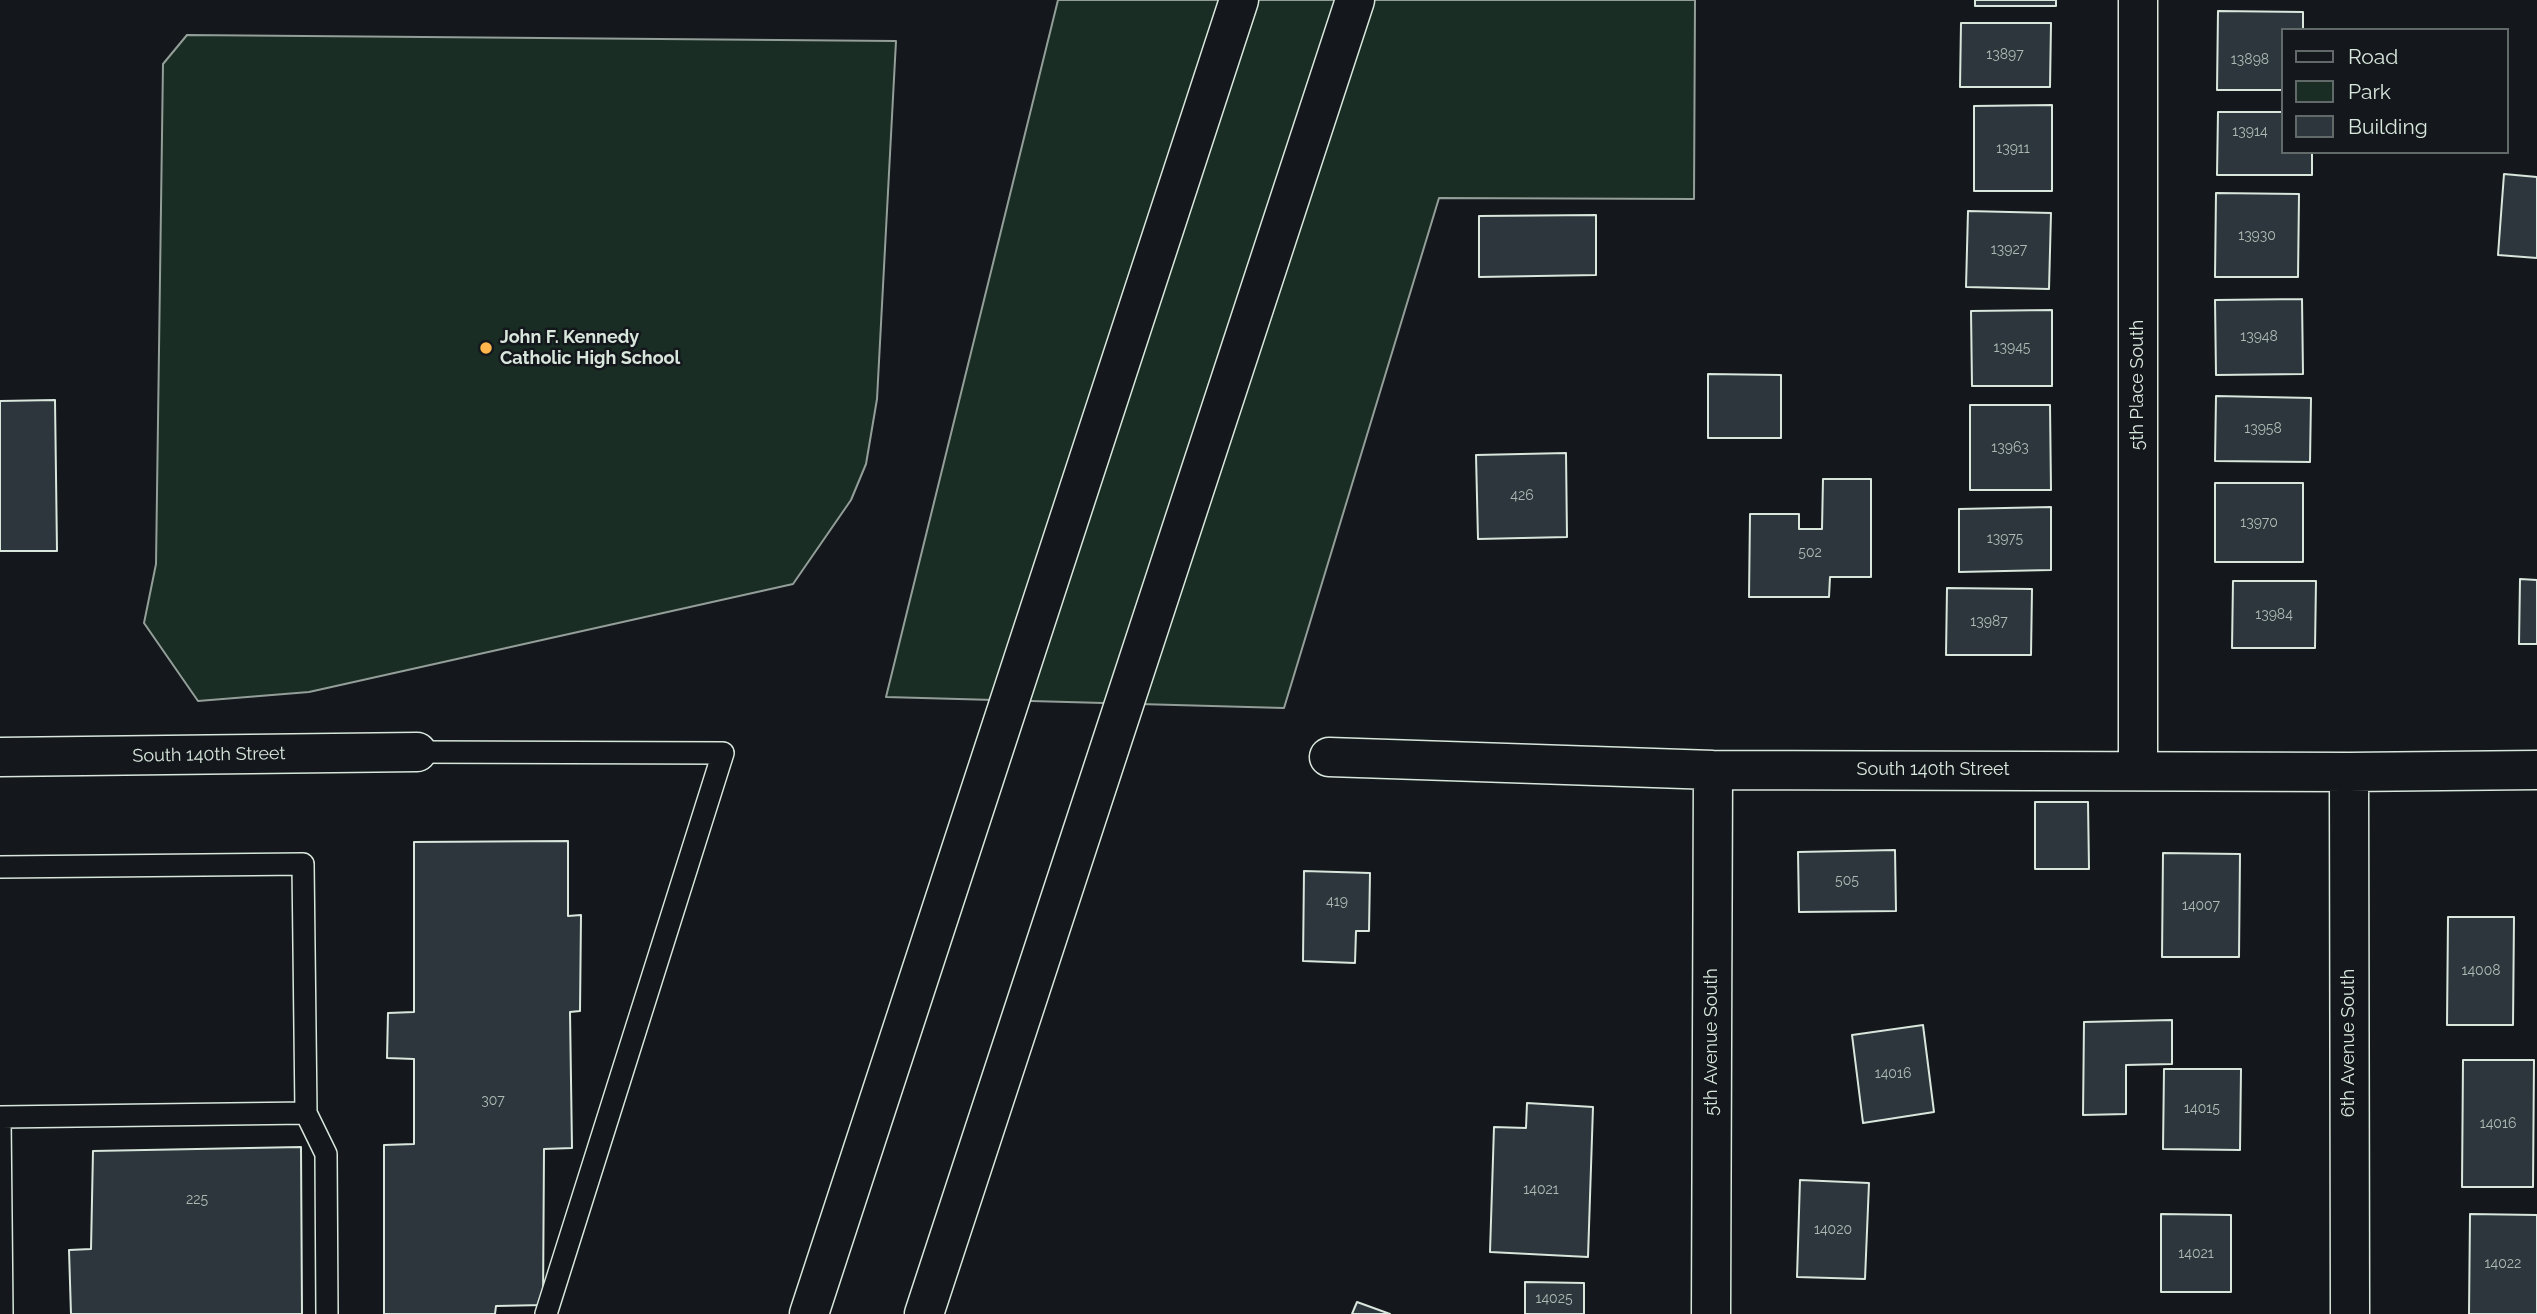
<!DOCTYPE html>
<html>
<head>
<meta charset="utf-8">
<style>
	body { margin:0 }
	#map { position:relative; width:2537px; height:1314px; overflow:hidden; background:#14181c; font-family:Raleway,sans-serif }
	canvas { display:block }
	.legend { position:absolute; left:2281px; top:28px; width:228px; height:126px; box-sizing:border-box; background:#14181c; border:2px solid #626a69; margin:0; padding:9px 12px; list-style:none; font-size:21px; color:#d8e6dc }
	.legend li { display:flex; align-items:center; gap:14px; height:35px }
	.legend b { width:35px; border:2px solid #626a69 }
</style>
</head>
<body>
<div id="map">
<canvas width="2537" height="1314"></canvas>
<ul class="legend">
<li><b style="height:9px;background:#14181c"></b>Road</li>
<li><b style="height:19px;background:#1a2d24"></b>Park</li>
<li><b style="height:19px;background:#2c363c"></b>Building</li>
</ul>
</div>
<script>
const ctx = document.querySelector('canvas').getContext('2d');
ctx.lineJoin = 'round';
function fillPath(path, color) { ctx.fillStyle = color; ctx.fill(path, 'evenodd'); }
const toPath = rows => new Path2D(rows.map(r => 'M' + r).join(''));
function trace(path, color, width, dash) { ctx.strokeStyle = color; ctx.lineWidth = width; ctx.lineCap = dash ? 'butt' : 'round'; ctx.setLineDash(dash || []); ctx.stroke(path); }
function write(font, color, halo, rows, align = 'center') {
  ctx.font = font + ' Raleway,sans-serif'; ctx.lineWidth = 5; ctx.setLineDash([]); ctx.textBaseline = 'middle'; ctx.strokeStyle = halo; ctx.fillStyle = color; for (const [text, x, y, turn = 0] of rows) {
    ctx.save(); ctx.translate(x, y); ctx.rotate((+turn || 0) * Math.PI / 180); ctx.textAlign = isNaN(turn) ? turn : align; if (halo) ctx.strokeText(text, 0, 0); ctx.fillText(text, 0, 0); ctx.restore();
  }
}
const green = toPath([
	[1058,0,1695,0,1694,199,1439,198,1284,708,886,697,1058,0],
	[187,35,896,41,877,399,866,464,851,500,793,584,309,692,198,701,144,623,156,564,163,64,187,35]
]);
fillPath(green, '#1a2d24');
trace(green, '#939e99', 2);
const building = toPath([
	[1975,0,2056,0,2056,6,1975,6,1975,0],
	[2218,11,2303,12,2303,30,2283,30,2283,90,2217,90,2218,11],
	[1961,23,2051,23,2050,87,1960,87,1961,23],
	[2052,105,2052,191,1974,191,1974,106,2052,105],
	[2218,112,2283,112,2283,152,2312,152,2312,175,2217,175,2218,112],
	[2504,174,2537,177,2537,258,2498,255,2504,174],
	[2216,193,2299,194,2298,277,2215,277,2216,193],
	[1968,211,2051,213,2049,289,1966,287,1968,211],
	[1596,215,1596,275,1479,277,1479,216,1596,215],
	[2302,299,2303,374,2216,375,2215,300,2302,299],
	[2052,310,2052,386,1972,386,1971,311,2052,310],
	[1708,374,1781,375,1781,438,1708,438,1708,374],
	[2216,396,2311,398,2310,462,2215,461,2216,396],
	[55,400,57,551,0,551,0,401,55,400],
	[1970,405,2050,405,2051,490,1970,490,1970,405],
	[1566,453,1567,537,1478,539,1476,455,1566,453],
	[1823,479,1871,479,1871,577,1830,577,1829,597,1749,597,1750,514,1799,514,1799,529,1822,529,1823,479],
	[2215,483,2303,483,2303,562,2215,562,2215,483],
	[2051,507,2051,570,1959,572,1959,509,2051,507],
	[2520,579,2537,580,2537,644,2519,644,2520,579],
	[2233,581,2316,581,2315,648,2232,648,2233,581],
	[1947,588,2032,589,2031,655,1946,655,1947,588],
	[2035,802,2088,802,2089,869,2035,869,2035,802],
	[568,841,568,916,581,915,580,1011,570,1012,572,1148,544,1149,543,1305,496,1306,495,1314,384,1314,384,1145,414,1144,414,1059,387,1058,388,1013,414,1012,414,842,568,841],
	[1895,850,1896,911,1799,912,1798,852,1895,850],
	[2163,853,2240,854,2239,957,2162,957,2163,853],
	[1304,871,1370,873,1369,931,1356,931,1355,963,1303,961,1304,871],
	[2448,917,2514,917,2513,1025,2447,1025,2448,917],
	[2172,1020,2172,1064,2126,1065,2126,1114,2083,1115,2084,1022,2172,1020],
	[1923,1025,1934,1112,1863,1123,1852,1035,1923,1025],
	[2463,1060,2534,1060,2533,1187,2462,1187,2463,1060],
	[2164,1069,2241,1069,2240,1150,2163,1149,2164,1069],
	[1527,1103,1593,1107,1588,1257,1490,1252,1494,1127,1526,1128,1527,1103],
	[301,1147,302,1314,71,1314,69,1250,91,1249,93,1151,301,1147],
	[1800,1180,1869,1183,1865,1279,1797,1277,1800,1180],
	[2161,1214,2231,1215,2231,1292,2161,1292,2161,1214],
	[2470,1214,2537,1215,2537,1314,2469,1314,2470,1214],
	[1525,1282,1584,1283,1584,1314,1525,1314,1525,1282],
	[1357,1302,1390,1314,1352,1314,1357,1302]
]);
fillPath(building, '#2c363c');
trace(building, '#d8e6dc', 2);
const lane = toPath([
	[417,752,723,753,546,1314],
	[0,867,303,864,306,1113,1,1117],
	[306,1113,326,1154,327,1314],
	[0,1117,2,1314]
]);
const street = toPath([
	[0,757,417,752],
	[1329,757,1713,770,2349,772,2537,770],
	[2138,769,2138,0],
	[2349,772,2350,1314],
	[1711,1314,1713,770]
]);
const highway = toPath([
	[809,1314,1239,0],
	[924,1314,1355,0]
]);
trace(lane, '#d8e6dc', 24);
trace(street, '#d8e6dc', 41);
trace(highway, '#d8e6dc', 41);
trace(lane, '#14181c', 21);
trace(street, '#14181c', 38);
trace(highway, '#14181c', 38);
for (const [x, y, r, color] of [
	[486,348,7,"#ffb74d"]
]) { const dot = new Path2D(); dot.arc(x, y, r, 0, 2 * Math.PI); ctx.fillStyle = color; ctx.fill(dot); trace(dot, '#14181c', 2.5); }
write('14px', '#adbab4', null, [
	["13897",2005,55],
	["13898",2250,60],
	["13914",2250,132],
	["13911",2013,149],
	["13930",2257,236],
	["13927",2009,250],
	["13948",2259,337],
	["13945",2012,348],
	["13958",2263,429],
	["13963",2010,448],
	["426",1522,496],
	["13970",2259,523],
	["13975",2005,539],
	["502",1810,553],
	["13984",2274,615],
	["13987",1989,622],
	["505",1847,881],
	["419",1337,902],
	["14007",2201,906],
	["14008",2481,971],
	["14016",1893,1074],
	["307",493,1101],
	["14015",2202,1109],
	["14016",2498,1124],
	["14021",1541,1190],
	["225",197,1200],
	["14020",1833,1230],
	["14021",2196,1254],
	["14022",2503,1264],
	["14025",1554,1299]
]);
write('bold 18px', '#d8e6dc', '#14181c', [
	["John F. Kennedy",500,338],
	["Catholic High School",500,359]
], 'left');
write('18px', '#d8e6dc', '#14181c', [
	["5th Place South",2138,385,-90],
	["South 140th Street",209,755,-1],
	["South 140th Street",1933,770],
	["5th Avenue South",1712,1042,-90],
	["6th Avenue South",2349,1043,-90]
]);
</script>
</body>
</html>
